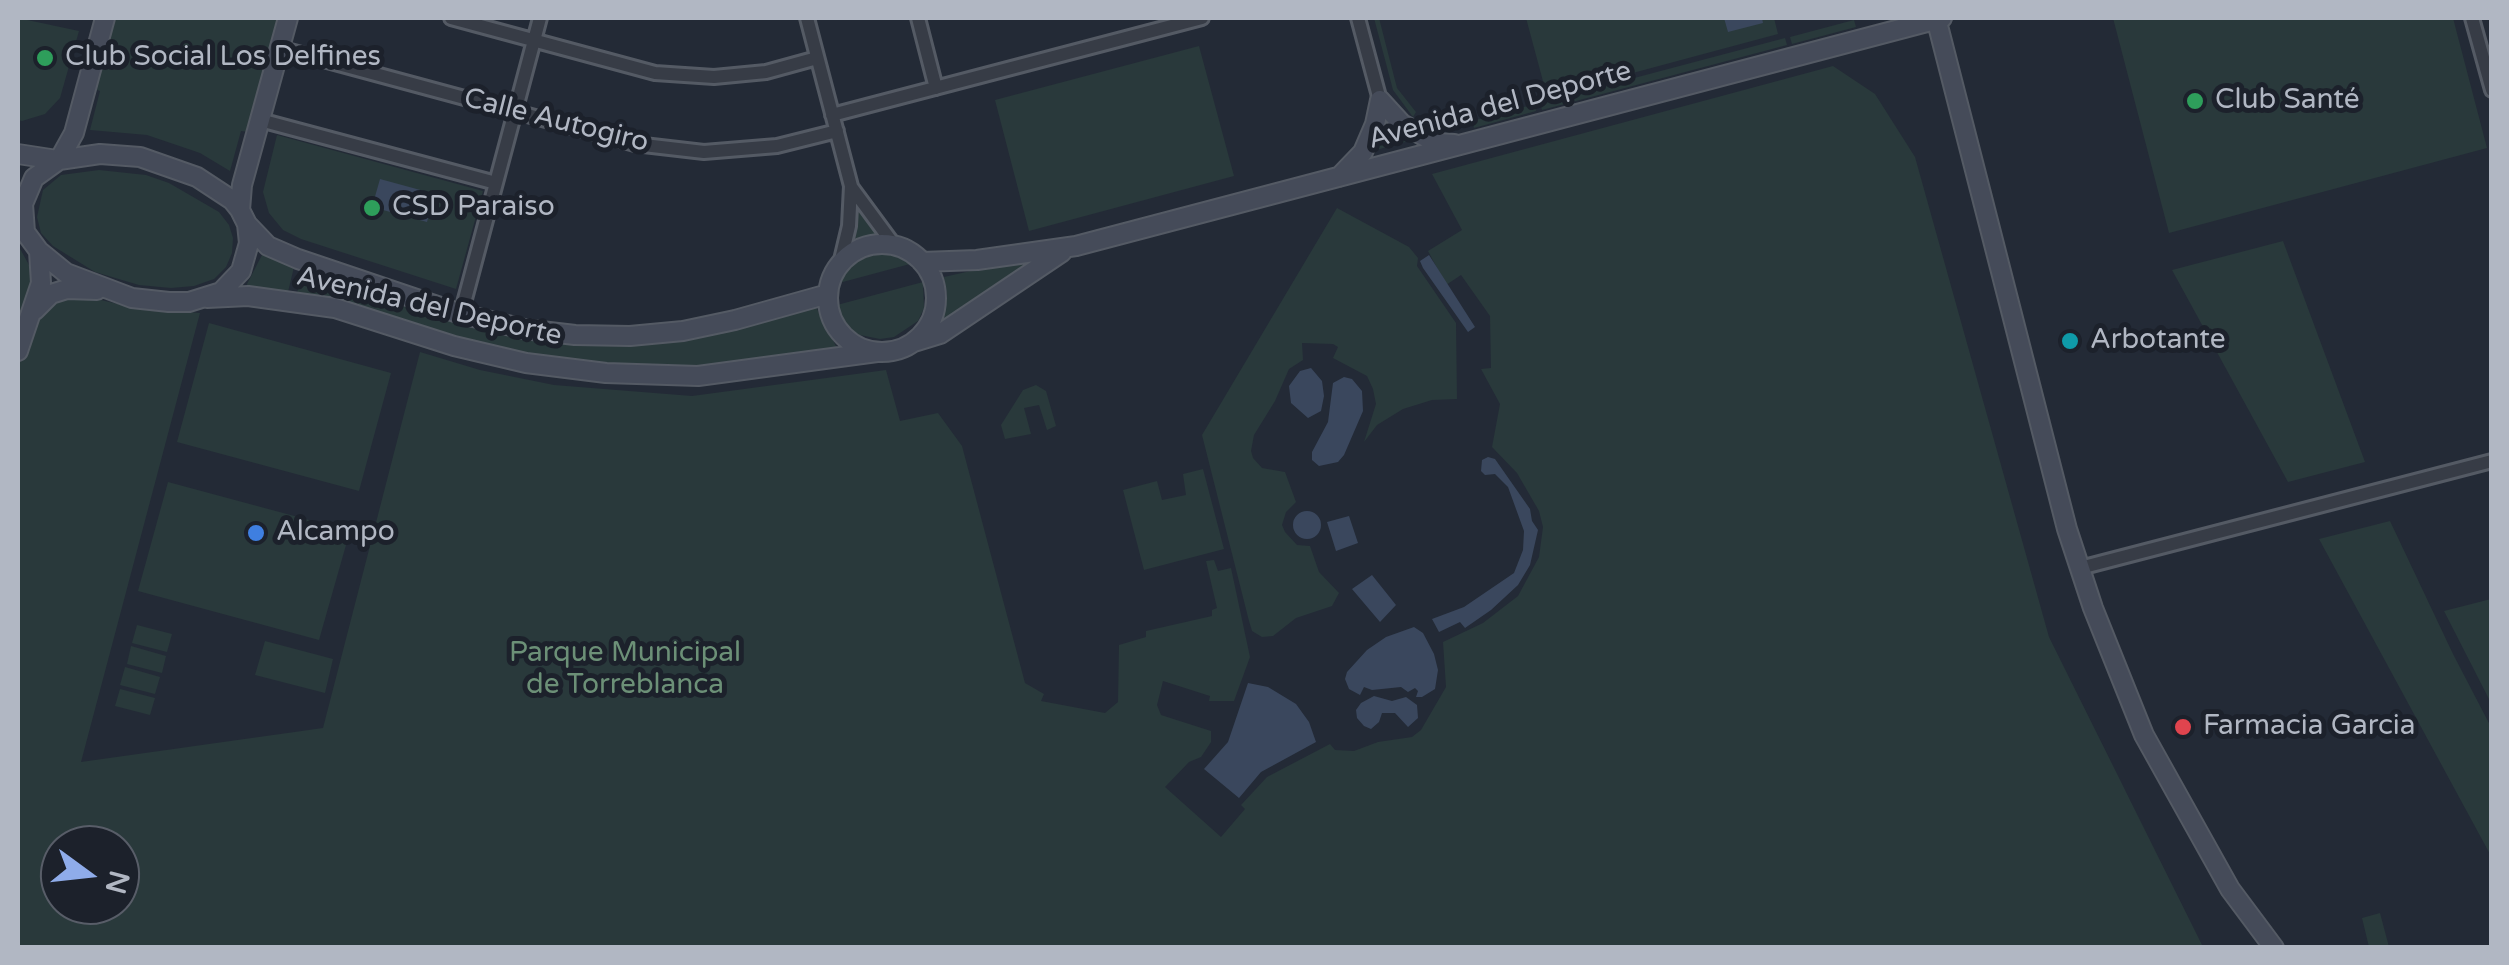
<!DOCTYPE html>
<html>
<head>
<meta charset="utf-8">
<style>
	body { margin:0 }
	#map { position:relative; width:2509px; height:965px; overflow:hidden; background:#232a36; font-family:"Varela Round",sans-serif }
	canvas { display:block }
	.frame { position:absolute; inset:0; border:20px solid #b1b7c3; pointer-events:none }
	.north { position:absolute; left:40px; top:825px; width:100px; height:100px; box-sizing:border-box; background:#1c212b; border:2px solid #585d68; border-radius:50%; rotate:105deg; font-size:28px; font-weight:700; line-height:40px; text-align:center; color:#b1b7c3 }
	.north::after { content:''; display:block; margin:auto; width:35px; height:45px; background:#8facea; clip-path:polygon(50% 0,100% 100%,50% 72%,0 100%) }
</style>
</head>
<body>
<div id="map">
<canvas width="2509" height="965"></canvas>
<div class="frame"></div>
<div class="north">N</div>
</div>
<script>
const ctx = document.querySelector('canvas').getContext('2d');
ctx.lineJoin = 'round';
function fillPath(path, color) { ctx.fillStyle = color; ctx.fill(path, 'evenodd'); }
const toPath = rows => new Path2D(rows.map(r => 'M' + r).join(''));
function trace(path, color, width, dash) { ctx.strokeStyle = color; ctx.lineWidth = width; ctx.lineCap = dash ? 'butt' : 'round'; ctx.setLineDash(dash || []); ctx.stroke(path); }
function write(font, color, halo, rows, align = 'center') {
  ctx.font = font + ' "Varela Round",sans-serif'; ctx.lineWidth = 10; ctx.setLineDash([]); ctx.textBaseline = 'middle'; ctx.strokeStyle = halo; ctx.fillStyle = color; for (const [text, x, y, turn = 0] of rows) {
    ctx.save(); ctx.translate(x, y); ctx.rotate((+turn || 0) * Math.PI / 180); ctx.textAlign = isNaN(turn) ? turn : align; if (halo) ctx.strokeText(text, 0, 0); ctx.fillText(text, 0, 0); ctx.restore();
  }
}
fillPath(toPath([
	[18,18,79,31,60,98,45,114,22,121,18,120],
	[111,18,281,18,250,132,241,131,230,171,200,153,147,135,90,130,100,91,92,88],
	[1374,18,1379,18,1397,88,1416,112,1413,117,1393,90],
	[1526,18,1774,18,1778,34,1547,96],
	[2113,18,2453,18,2487,148,2169,233],
	[1854,20,1856,27,1792,44,1790,37],
	[1785,38,1787,45,1542,110,1540,103],
	[1199,46,1234,176,1029,231,995,100],
	[1833,66,1875,94,1915,157,2049,637,2203,947,18,947,18,245,35,276,40,315,50,301,71,293,131,307,200,313,81,762,323,728,420,352,480,370,554,385,692,396,886,370,900,421,938,413,962,446,1025,683,1044,694,1041,701,1105,713,1118,702,1119,645,1146,637,1146,631,1212,616,1212,610,1217,608,1206,561,1214,560,1218,571,1231,568,1250,657,1234,701,1209,701,1210,696,1163,681,1157,705,1161,715,1211,731,1211,742,1201,757,1189,762,1165,787,1221,837,1245,809,1241,805,1267,777,1330,744,1335,750,1354,751,1378,742,1412,737,1421,730,1446,687,1443,642,1483,623,1518,596,1539,557,1543,527,1539,511,1517,473,1492,447,1500,404,1481,369,1491,368,1490,316,1461,275,1446,285,1428,251,1462,230,1432,174],
	[60,845,120,845,120,905,60,905],
	[1535,104,1536,111,1474,128,1472,121],
	[1383,111,1416,139,1369,152],
	[277,135,483,191,456,289,301,239,283,230,269,213,263,192],
	[99,170,146,175,169,183,219,212,229,225,233,238,232,253,226,267,214,279,194,286,171,288,139,285,95,272,53,246,41,233,37,217,43,190,61,175],
	[855,202,857,202,881,239,850,246],
	[1337,208,1409,247,1418,258,1417,266,1456,323,1457,399,1432,400,1403,409,1377,425,1364,442,1376,404,1373,389,1367,376,1333,358,1338,347,1333,344,1302,343,1303,360,1289,369,1275,401,1254,435,1251,451,1253,458,1262,468,1285,472,1296,502,1286,512,1282,525,1285,532,1297,545,1310,546,1319,572,1339,593,1332,606,1296,618,1273,636,1262,637,1252,631,1249,621,1202,435],
	[2283,241,2365,462,2288,482,2172,270],
	[263,253,294,267,288,292,248,288,247,284],
	[879,253,896,256,910,264,839,283,854,262],
	[1032,257,1034,260,940,326,947,294,944,277],
	[303,270,575,343,815,305,837,348,689,367,607,365,529,355,456,338,337,300,297,293],
	[923,282,924,308,918,321,894,337,880,339,855,334,846,325,837,305],
	[209,323,391,373,359,491,177,442],
	[1036,385,1046,391,1056,426,1047,430,1039,405,1024,408,1031,434,1005,439,1001,425,1023,390],
	[1203,469,1224,549,1144,570,1123,490,1157,481,1162,500,1186,495,1183,474],
	[168,482,350,531,319,640,138,591],
	[2390,521,2453,654,2491,727,2491,856,2319,539],
	[2491,599,2492,599,2491,703,2444,611],
	[137,625,172,634,167,652,132,643],
	[265,641,333,659,325,693,255,675],
	[131,646,166,656,162,673,127,664],
	[125,667,160,677,155,694,120,685],
	[120,689,155,698,150,715,115,706],
	[2380,913,2389,947,2369,947,2362,918]
]), '#29393b');
fillPath(toPath([
	[1724,18,1762,18,1763,23,1728,32],
	[380,179,435,194,427,222,372,207],
	[1429,255,1475,327,1468,332,1423,268,1420,261],
	[1311,368,1322,381,1324,396,1321,411,1308,418,1291,403,1289,386,1300,371],
	[1344,377,1352,379,1362,391,1363,411,1344,455,1338,462,1319,466,1312,460,1312,452,1328,422,1333,383],
	[1488,457,1495,459,1530,509,1532,521,1538,530,1530,565,1518,585,1491,610,1465,628,1460,622,1439,632,1432,619,1464,607,1514,573,1523,550,1524,531,1508,487,1495,474,1485,475,1481,471,1482,460],
	'1293 525a14 14 0 1 1 28 0a14 14 0 1 1-28 0Z',
	[1349,516,1358,543,1336,551,1327,522],
	[1372,575,1396,605,1380,622,1352,589],
	[1414,627,1423,633,1434,654,1438,670,1435,689,1422,697,1416,697,1418,691,1415,688,1408,692,1401,687,1372,690,1364,687,1360,695,1349,689,1345,679,1347,672,1367,650,1386,637],
	[1248,683,1268,687,1296,704,1309,722,1316,742,1261,772,1239,798,1204,769,1228,742],
	[1374,696,1392,701,1406,697,1417,705,1418,718,1408,727,1395,713,1382,713,1379,722,1371,729,1364,726,1357,718,1356,710,1361,703]
]), '#3a475d');
const street = toPath([
	[451,18,655,73,714,77,766,72,817,58],
	[807,18,851,186,849,226,840,264],
	[918,18,936,88],
	[1358,18,1380,100],
	[2472,18,2492,90],
	[279,48,635,144,704,152,777,146,837,131],
	[832,115,1202,18],
	[260,120,496,183],
	[852,188,894,245],
	[461,314,540,18],
	[2080,568,2492,461]
]);
const secondary = toPath([
	[1936,18,2067,529,2093,608,2144,735,2230,889,2274,948],
	[1380,100,1402,124,1437,143,1454,144],
	[18,154,57,160],
	[59,160,74,133,105,18],
	[1339,177,1363,152,1375,124,1380,100],
	[240,210,242,185,288,18],
	[18,220,25,232,39,251,66,273,132,298,169,302,189,302,221,292,241,271,249,243,247,224,240,210,232,200,197,177,140,157,100,154,59,160,34,178,23,204,25,232],
	[247,224,268,246,298,259,461,314,524,329,575,335,630,336,683,331,735,320,828,294],
	'828 298a54 54 0 1 1 108 0a54 54 0 1 1-108 0Z',
	[922,262,977,260,1076,246,1942,18],
	[207,298,248,296,335,308,454,346,526,363,606,373,698,376,877,352],
	[35,310,51,294,67,289,97,290],
	[914,342,940,334,1062,252],
	[18,351,41,283,39,251]
]);
trace(street, '#545a64', 18);
trace(secondary, '#545a64', 22);
trace(street, '#373c46', 12);
trace(secondary, '#454b59', 18);
for (const [x, y, r, color] of [
	[45,58,10,"#2e9e5b"],
	[2195,101,10,"#2e9e5b"],
	[372,208,10,"#2e9e5b"],
	[2070,341,10,"#0f9aa8"],
	[256,533,10,"#3f7fe0"],
	[2183,727,10,"#e0444e"]
]) { const dot = new Path2D(); dot.arc(x, y, r, 0, 2 * Math.PI); ctx.fillStyle = color; ctx.fill(dot); trace(dot, '#1c212b', 4); }
write('28px', '#b1b7c3', '#1c212b', [
	["Club Social Los Delfines",65,58],
	["Club Santé",2215,101],
	["CSD Paraiso",392,208],
	["Arbotante",2090,341],
	["Alcampo",276,533],
	["Farmacia Garcia",2203,727]
], 'left');
write('28px', '#b1b7c3', '#1c212b', [
	["Avenida del Deporte",1500,106,-15],
	["Calle Autogiro",556,121,14],
	["Avenida del Deporte",429,307,13]
]);
write('28px', '#6c9077', '#1c212b', [
	["Parque Municipal",625,654],
	["de Torreblanca",625,686]
]);
</script>
</body>
</html>
